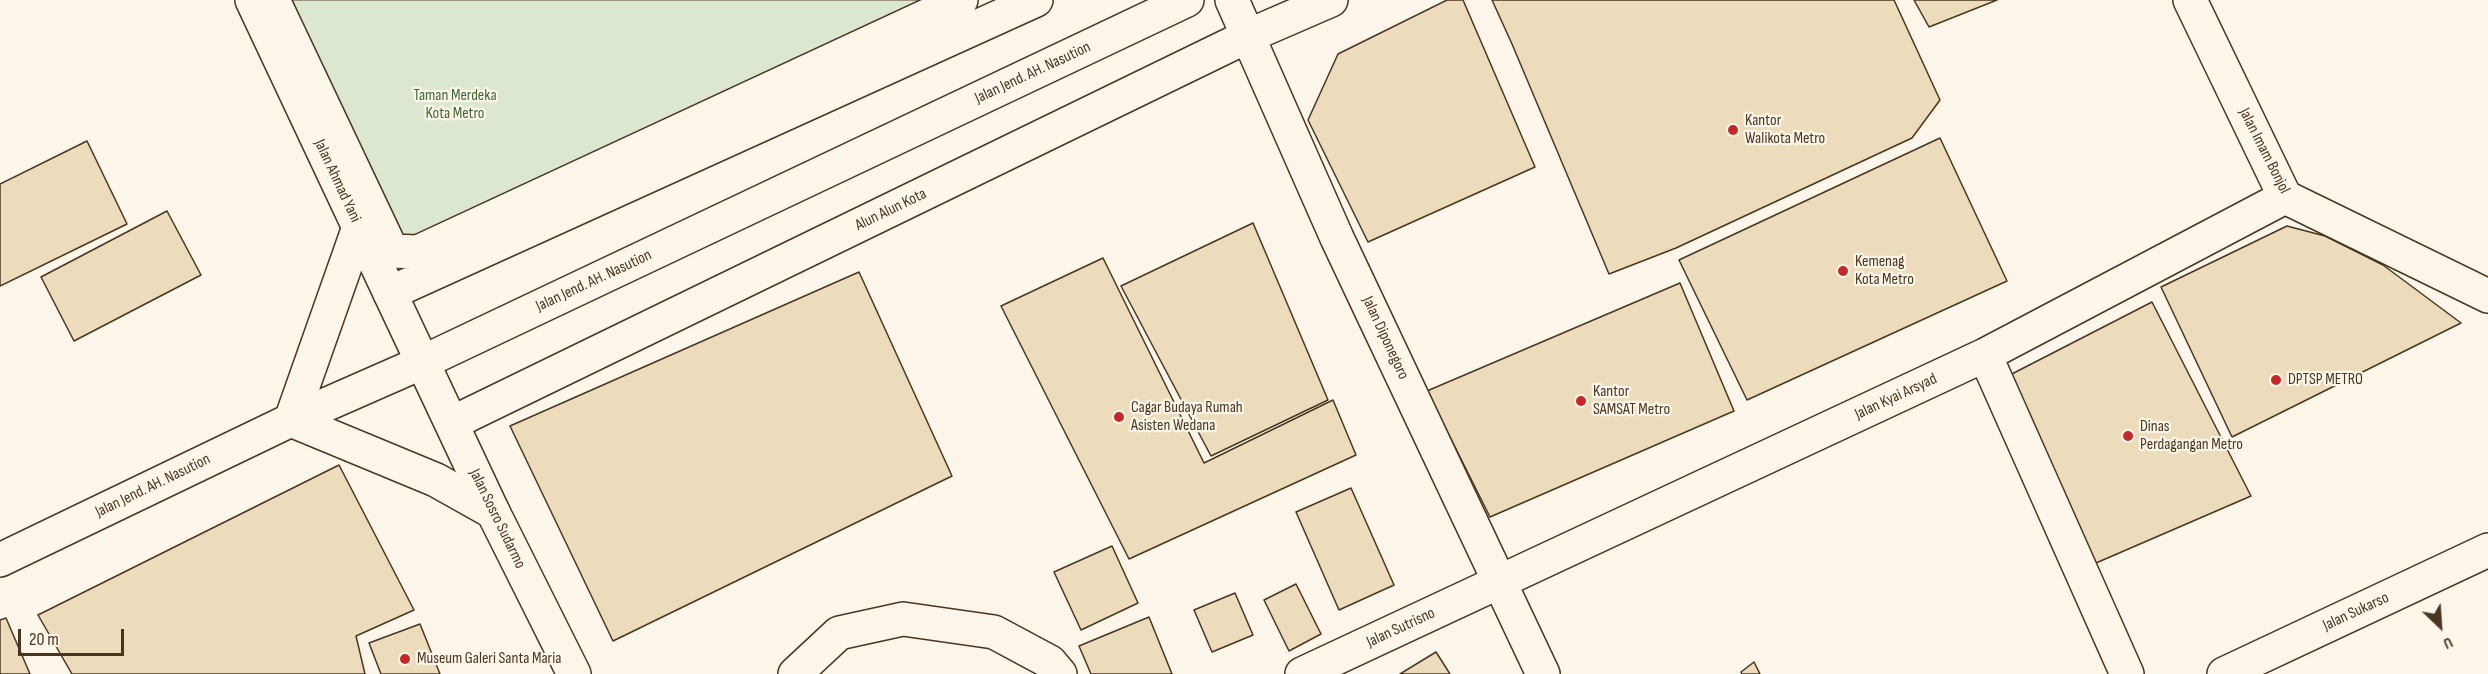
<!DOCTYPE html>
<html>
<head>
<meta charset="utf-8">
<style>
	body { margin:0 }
	#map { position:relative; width:2488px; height:674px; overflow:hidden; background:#fbf6e9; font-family:"Sofia Sans Condensed",sans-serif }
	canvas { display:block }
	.north { position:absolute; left:2410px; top:596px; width:60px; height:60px; -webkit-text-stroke:4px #fbf6e9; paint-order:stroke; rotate:155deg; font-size:16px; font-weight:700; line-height:24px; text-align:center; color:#4a3520 }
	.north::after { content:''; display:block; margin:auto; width:21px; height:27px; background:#4a3520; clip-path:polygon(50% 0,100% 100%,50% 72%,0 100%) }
	.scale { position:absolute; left:18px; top:629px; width:106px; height:27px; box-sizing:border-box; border:3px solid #4a3520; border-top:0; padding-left:8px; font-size:18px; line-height:21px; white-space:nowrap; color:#4a3520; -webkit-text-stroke:4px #fbf6e9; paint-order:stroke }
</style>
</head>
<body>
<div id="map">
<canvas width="2488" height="674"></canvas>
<div class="north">U</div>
<div class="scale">20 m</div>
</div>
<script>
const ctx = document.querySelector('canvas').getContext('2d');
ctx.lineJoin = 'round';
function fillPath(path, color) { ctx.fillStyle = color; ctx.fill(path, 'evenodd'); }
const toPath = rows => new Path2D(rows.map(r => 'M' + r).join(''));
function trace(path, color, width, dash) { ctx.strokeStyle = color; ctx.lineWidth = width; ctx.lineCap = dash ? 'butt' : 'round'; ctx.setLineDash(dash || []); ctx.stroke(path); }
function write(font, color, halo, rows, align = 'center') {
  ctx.font = font + ' "Sofia Sans Condensed",sans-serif'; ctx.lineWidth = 4.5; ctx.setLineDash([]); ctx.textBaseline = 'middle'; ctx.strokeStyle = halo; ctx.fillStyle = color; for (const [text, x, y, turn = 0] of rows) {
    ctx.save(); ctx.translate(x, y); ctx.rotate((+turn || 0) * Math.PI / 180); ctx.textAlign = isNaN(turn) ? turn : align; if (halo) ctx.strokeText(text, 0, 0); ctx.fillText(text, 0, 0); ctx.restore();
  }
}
const green = toPath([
	[292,0,931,0,404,246,292,0]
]);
fillPath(green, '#dce7d0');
trace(green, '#887966', 1.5);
const building = toPath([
	[1447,0,1463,0,1535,167,1368,242,1308,120,1338,54,1447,0],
	[1492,0,1894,0,1940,100,1912,138,1676,248,1609,274,1512,44,1492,0],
	[1914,0,1997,0,1929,27,1914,0],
	[1940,138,2007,281,1747,400,1679,260,1940,138],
	[87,141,127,224,0,286,0,184,87,141],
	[167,211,201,275,74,341,41,277,167,211],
	[1253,223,1328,400,1211,456,1121,286,1253,223],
	[2287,226,2325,236,2383,265,2461,323,2232,437,2161,287,2287,226],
	[1103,258,1204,463,1333,400,1356,455,1129,559,1001,306,1103,258],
	[859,272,952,476,613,641,510,426,859,272],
	[1680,283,1734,411,1490,517,1427,391,1680,283],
	[2152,302,2251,496,2096,563,2006,377,2152,302],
	[339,465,414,610,356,636,365,674,72,674,38,615,339,465],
	[1351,488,1394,585,1339,610,1296,512,1351,488],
	[1112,546,1138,603,1081,630,1054,572,1112,546],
	[1296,584,1321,634,1289,651,1264,600,1296,584],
	[1235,593,1253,635,1212,652,1194,610,1235,593],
	[1149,617,1172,674,1091,674,1079,646,1149,617],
	[6,618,30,674,0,674,0,620,6,618],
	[420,624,440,674,381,674,369,643,420,624],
	[1436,652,1450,674,1400,674,1436,652],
	[1754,662,1760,674,1742,674,1741,672,1754,662]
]);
fillPath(building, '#ecdcbc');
trace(building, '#4a3520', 1.5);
const minor = toPath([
	[273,0,392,251,418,252,961,0],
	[1232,0,1337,238,1543,674],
	[390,293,1036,0],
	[1985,355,2127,674],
	[452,423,1248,36,1331,0],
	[795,674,839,633,903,619,994,632,1050,662,1060,674],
	[1302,674,1985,355,2285,197],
	[2224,674,2488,550]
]);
const major = toPath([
	[252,0,493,512,574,674],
	[2190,0,2285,197,2488,296]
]);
const highway = toPath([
	[359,227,291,420,436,480,493,512],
	[0,560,291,420,423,362,1187,0]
]);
trace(minor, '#4a3520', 36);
trace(major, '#4a3520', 36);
trace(highway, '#4a3520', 36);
trace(minor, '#fbf6e9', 33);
trace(major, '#fbf6e9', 33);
trace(highway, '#fbf6e9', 33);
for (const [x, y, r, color] of [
	[1733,130,6,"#c62828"],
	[1843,271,6,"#c62828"],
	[2276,380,6,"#c62828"],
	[1581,401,6,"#c62828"],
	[1119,417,6,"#c62828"],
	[2128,436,6,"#c62828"],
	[405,659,6,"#c62828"]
]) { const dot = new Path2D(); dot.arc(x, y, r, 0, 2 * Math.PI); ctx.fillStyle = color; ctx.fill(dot); trace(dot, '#fbf6e9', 2); }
write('16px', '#4a3520', '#fbf6e9', [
	["Jalan Jend. AH. Nasution",1033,73,-25],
	["Jalan Imam Bonjol",2264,151,63],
	["Jalan Ahmad Yani",337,181,65],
	["Alun Alun Kota",891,210,-26],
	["Jalan Jend. AH. Nasution",594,281,-25],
	["Jalan Diponegoro",1385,338,65],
	["Jalan Kyai Arsyad",1896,397,-25],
	["Jalan Jend. AH. Nasution",153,486,-26],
	["Jalan Sosro Sudarmo",497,519,64],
	["Jalan Sukarso",2356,612,-25],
	["Jalan Sutrisno",1401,628,-25]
]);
write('16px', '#436837', '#fbf6e9', [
	["Taman Merdeka",455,96],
	["Kota Metro",455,114]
]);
write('16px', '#4a3520', '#fbf6e9', [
	["Kantor",1745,121],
	["Walikota Metro",1745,139],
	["Kemenag",1855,262],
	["Kota Metro",1855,280],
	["DPTSP METRO",2288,380],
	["Kantor",1593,392],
	["SAMSAT Metro",1593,410],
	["Cagar Budaya Rumah",1131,408],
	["Asisten Wedana",1131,426],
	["Dinas",2140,427],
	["Perdagangan Metro",2140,445],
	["Museum Galeri Santa Maria",417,659]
], 'left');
</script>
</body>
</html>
